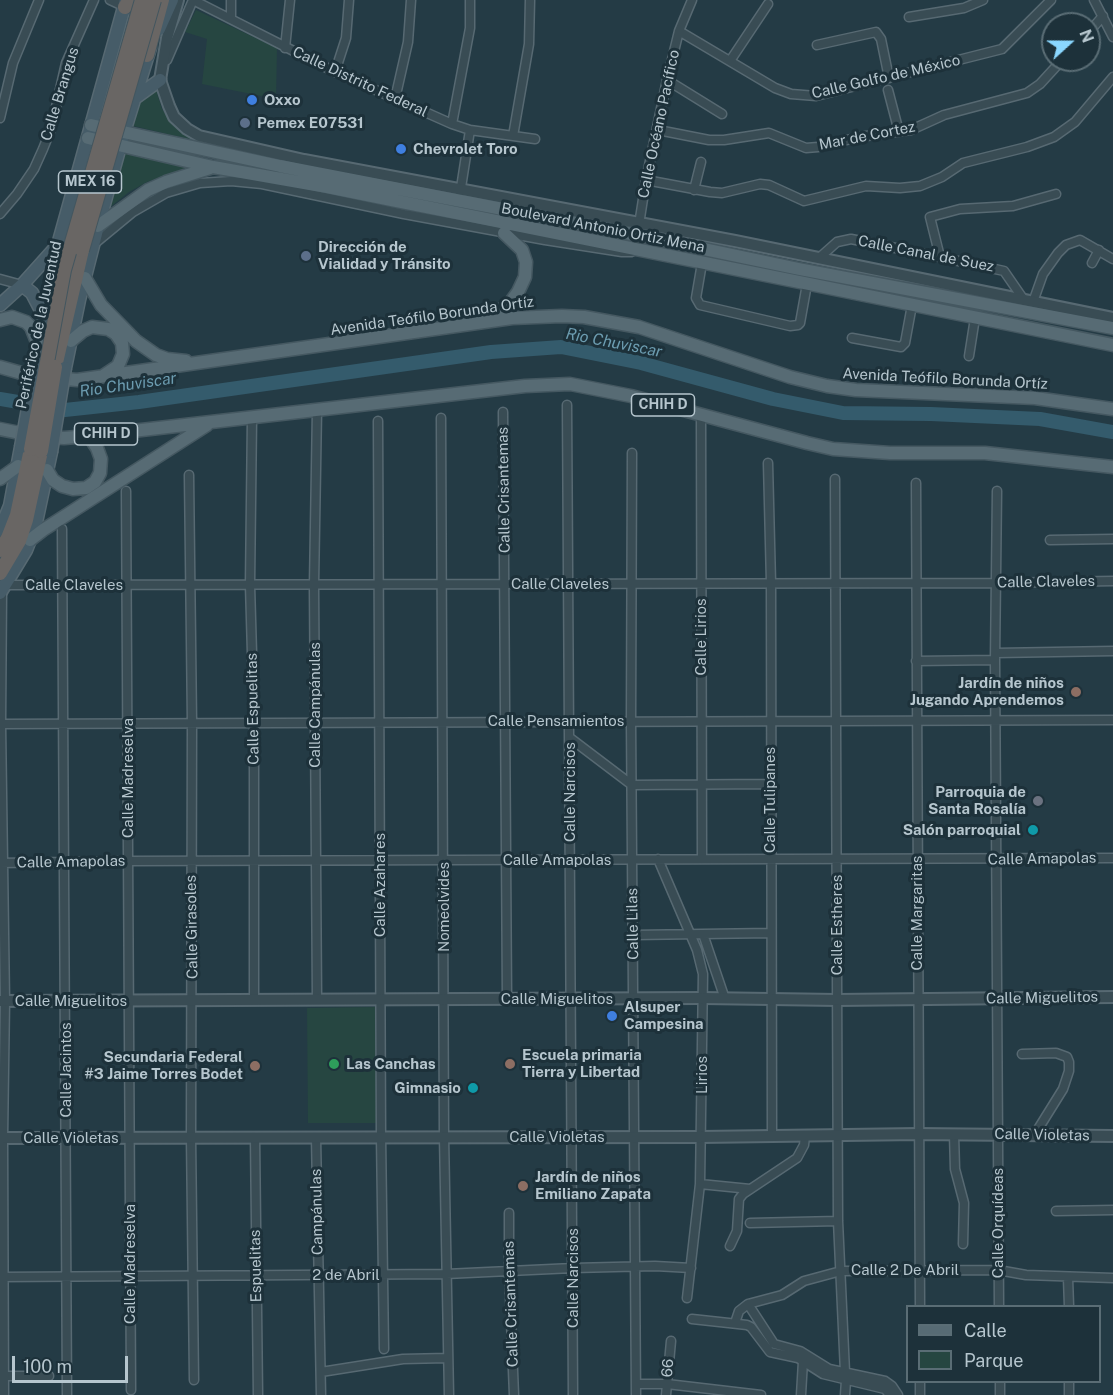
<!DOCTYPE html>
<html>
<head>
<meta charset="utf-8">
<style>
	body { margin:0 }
	#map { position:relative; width:1113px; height:1395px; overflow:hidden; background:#243b45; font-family:"Public Sans",sans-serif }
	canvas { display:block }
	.legend { position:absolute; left:906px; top:1305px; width:195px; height:78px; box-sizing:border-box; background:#1d313a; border:2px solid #5a6d75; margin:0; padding:8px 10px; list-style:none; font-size:18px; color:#b6c6ce }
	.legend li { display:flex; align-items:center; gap:12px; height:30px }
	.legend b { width:30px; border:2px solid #5a6d75 }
	.north { position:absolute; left:1041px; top:12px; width:60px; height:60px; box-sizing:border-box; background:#1d313a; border:2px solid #5a6d75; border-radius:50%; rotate:69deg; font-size:16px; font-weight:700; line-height:24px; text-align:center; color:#b6c6ce }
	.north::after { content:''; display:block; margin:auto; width:21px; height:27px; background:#8ad7ff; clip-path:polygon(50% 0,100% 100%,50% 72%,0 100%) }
	.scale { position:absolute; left:12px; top:1356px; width:116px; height:27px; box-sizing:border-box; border:3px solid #b6c6ce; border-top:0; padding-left:8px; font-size:18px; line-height:21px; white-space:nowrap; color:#b6c6ce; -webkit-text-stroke:4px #1d313a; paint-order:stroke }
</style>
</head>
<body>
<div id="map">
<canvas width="1113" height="1395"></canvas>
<ul class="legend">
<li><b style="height:8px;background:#576b74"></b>Calle</li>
<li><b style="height:16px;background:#264641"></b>Parque</li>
</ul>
<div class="north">N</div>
<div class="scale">100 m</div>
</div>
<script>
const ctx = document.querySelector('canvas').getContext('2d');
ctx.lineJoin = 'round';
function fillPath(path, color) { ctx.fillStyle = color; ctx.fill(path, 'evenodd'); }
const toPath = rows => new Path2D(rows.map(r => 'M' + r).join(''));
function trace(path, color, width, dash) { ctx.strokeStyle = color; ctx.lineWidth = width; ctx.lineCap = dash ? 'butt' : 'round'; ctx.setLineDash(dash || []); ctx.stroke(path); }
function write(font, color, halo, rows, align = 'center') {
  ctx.font = font + ' "Public Sans",sans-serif'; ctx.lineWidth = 6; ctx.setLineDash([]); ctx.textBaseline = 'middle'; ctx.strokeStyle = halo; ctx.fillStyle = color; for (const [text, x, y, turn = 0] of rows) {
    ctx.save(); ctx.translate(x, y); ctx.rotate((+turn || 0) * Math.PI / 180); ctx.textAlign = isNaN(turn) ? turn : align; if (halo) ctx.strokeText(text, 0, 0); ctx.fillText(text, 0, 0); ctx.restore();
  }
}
fillPath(toPath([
	[196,10,277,48,276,99,202,84,207,39,185,32],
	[156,84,157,93,162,109,172,124,183,134,193,140,129,125,138,100],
	[123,150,197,164,147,182,129,192,109,208],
	[376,1007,378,1123,308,1123,307,1008]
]), '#264641');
trace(toPath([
	[0,399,65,410,139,402,491,352,561,347,641,363,773,399,843,413,931,414,1040,419,1113,432]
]), '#345b6c', 14);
const minor = toPath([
	[110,0,125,7],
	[193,0,335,72,452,124,470,130,535,139],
	[231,0,231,19],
	[1094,0,1113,37],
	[909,17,964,8,983,0],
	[679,31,775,88,791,94,816,96,1002,49,1051,0],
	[1089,32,1103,16],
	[817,45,876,32,881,39,889,78],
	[285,48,290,0],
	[167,60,193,0],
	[730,61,768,4],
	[335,72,346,38,349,0],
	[667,80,722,114],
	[888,90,899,132],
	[395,99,408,42,411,0],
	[0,118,13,63,39,0],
	[452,124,470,28,470,0],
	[658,130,709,140,724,140,769,133,806,148,818,147,859,137,911,130,944,115,1027,93,1040,84,1062,60],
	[513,136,529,44,530,0],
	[646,180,710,192,722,193,760,184,769,185,804,201,866,186,900,188,920,186,942,177,963,163,1027,147,1054,137,1075,122,1113,77],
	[694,190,701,162],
	[460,194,470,130],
	[0,214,17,194,34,169,43,149,51,129,66,63,94,0],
	[93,245,133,212,166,193,200,183,231,181,262,184,404,214,545,240,622,252,631,252,635,250,646,180,667,80,679,31,692,0],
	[940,257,930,217,960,209,1013,206,1056,194],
	[819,258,837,242,851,239,940,257,1004,271,1024,300],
	[702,263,696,298,700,305,790,326,798,325,800,323,807,284],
	[1092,263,1099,250],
	[0,279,22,285],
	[1033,302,1043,274,1058,253,1066,245,1080,240,1113,259],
	[852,338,901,347,905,343,912,305],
	[969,356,975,318],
	[567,405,573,1395],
	[317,410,314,585,317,1000],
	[503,412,507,999],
	[701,415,702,859],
	[252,418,250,585,254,722,254,1000],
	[441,418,444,1136,449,1395],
	[378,421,381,1136,384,1349],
	[632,453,631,721,636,1395],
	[768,463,771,583,772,1136],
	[189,475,192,723,191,1137,194,1380],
	[835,479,838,1221,845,1372],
	[916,483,920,1306],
	[126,491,131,1390],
	[997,491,995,660,999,1306],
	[62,529,67,1395],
	[1050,540,1113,539],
	[6,585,996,583,1113,581],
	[2,591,1,724,5,1001,3,1138,4,1395],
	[996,653,1113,651],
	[916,661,995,660],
	[0,724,1113,720],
	[570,738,632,785,770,784],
	[658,859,697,950,703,974,700,1184,687,1298],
	[0,863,129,861,1113,858],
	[703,934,725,999],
	[633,935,771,933],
	[1022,1054,1056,1053,1067,1057,1069,1062,1069,1071,1063,1089,1035,1134],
	[954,1134,955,1169,964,1203,963,1244],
	[255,1137,258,1395],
	[316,1137,321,1395],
	[700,1184,750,1189],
	[1056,1211,1113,1210],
	[509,1213,509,1271,514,1395],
	[750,1223,838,1221],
	[730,1246,737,1231,739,1199,743,1194,797,1158,804,1145,805,1136],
	[0,1277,446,1274,573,1268,655,1266,691,1268],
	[1068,1278,1069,1306],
	[748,1304,774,1344,800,1351,829,1369,885,1381,892,1386,898,1395],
	[692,1319,747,1325,751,1327,770,1352,798,1358,823,1374,885,1389,890,1395],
	[735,1323,739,1311,748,1304,782,1295,804,1281,841,1271,998,1270,1026,1275,1113,1278],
	[321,1372,403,1359,447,1358],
	[4,1376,49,1376],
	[920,1382,920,1395],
	[1000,1382,1000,1395],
	[1069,1382,1069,1395],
	[636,1384,667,1384,761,1395],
	[666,1395,671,1341],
	[801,1395,803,1361],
	[845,1395,846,1380]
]);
const tertiary = toPath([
	[178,0,167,38,160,80,169,106,174,117,187,129,199,136,304,160,735,241,1113,318],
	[0,1001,703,998,837,1000,1113,997],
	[0,1138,701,1137,918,1134,1113,1136]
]);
const secondary = toPath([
	[159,29,172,0],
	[135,98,160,80],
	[22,285,32,293,44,316],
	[0,305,22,285,57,246],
	[36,364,58,245,126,0],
	[65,368,79,300,98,226,124,132,150,48],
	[0,530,10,506,21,447],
	[0,593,26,550,35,527,51,452]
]);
const primary = toPath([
	[91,125,280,166,637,235,799,269,1113,328],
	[88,138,213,167,327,187,1113,345],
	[98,226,148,190,166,182,210,168],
	[85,278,101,305,136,341,156,355,167,359,186,361],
	[0,320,12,317,26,322,31,327,39,347],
	[486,320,510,303,518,292,525,277,526,262,522,250,504,233],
	[71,341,83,331,92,327,108,329,116,334,122,343,123,354,118,366,103,376],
	[0,367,32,376,77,380,512,318,562,316,584,317,639,327,790,377,827,386,856,390,1035,398,1113,409],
	[0,429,35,436,64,438,89,436,525,386,570,384,631,396,807,443,833,449,890,453,985,453,1113,467],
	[47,470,53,480,62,486,73,489,86,488,95,482,100,473,101,459,97,448,89,436],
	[0,479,18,466],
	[30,540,43,530,207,425]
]);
const trunk = toPath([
	[125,7,130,0],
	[147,55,162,0],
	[55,367,82,250],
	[0,550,8,538,17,515,31,449],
	[0,573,19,541,26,520,41,451]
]);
trace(minor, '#576972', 11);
trace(tertiary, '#576972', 14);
trace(secondary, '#576972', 15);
trace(primary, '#455861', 15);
trace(trunk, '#43565f', 16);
trace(minor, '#394c54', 8);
trace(tertiary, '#394c54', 10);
trace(secondary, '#465c68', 12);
trace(primary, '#576b74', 12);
trace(trunk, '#696664', 14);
const secondaryBridge = toPath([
	[21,447,36,364],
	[51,452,65,368]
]);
const trunkBridge = toPath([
	[82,250,154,0],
	[31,449,64,270,142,0],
	[41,451,55,367]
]);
trace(secondaryBridge, '#576972', 15, []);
trace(trunkBridge, '#43565f', 16, []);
trace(secondaryBridge, '#465c68', 12);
trace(trunkBridge, '#696664', 14);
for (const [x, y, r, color] of [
	[252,100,6,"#3f7fe0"],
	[245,123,6,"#5c6f8a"],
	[401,149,6,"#3f7fe0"],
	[306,256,6,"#5c6f8a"],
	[1076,692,6,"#8d6e63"],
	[1038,801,6,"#6b7280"],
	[1033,830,6,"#0f9aa8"],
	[612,1016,6,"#3f7fe0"],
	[334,1064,6,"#2e9e5b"],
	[510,1064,6,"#8d6e63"],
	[255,1066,6,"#8d6e63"],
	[473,1088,6,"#0f9aa8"],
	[523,1186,6,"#8d6e63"]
]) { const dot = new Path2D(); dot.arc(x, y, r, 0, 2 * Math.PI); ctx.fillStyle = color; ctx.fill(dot); trace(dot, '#1d313a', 2); }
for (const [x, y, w] of [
	[90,182,63],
	[663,405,63],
	[106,434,63]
]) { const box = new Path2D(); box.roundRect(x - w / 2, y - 11, w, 22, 4.5); ctx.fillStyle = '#1d313a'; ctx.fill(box); trace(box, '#b6c6ce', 1.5); }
write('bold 14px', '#b6c6ce', null, [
	["MEX 16",90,182],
	["CHIH D",663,405],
	["CHIH D",106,434]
]);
write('15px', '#b6c6ce', '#1d313a', [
	["Calle Golfo de México",886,77,-13],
	["Calle Distrito Federal",360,82,25],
	["Calle Brangus",60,94,-73],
	["Calle Océano Pacífico",659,124,-78],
	["Mar de Cortez",867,136,-11],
	["Boulevard Antonio Ortiz Mena",603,228,11],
	["Calle Canal de Suez",926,254,11],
	["Avenida Teófilo Borunda Ortíz",432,316,-8],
	["Periférico de la Juventud",39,325,-78],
	["Avenida Teófilo Borunda Ortíz",945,379,3],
	["Calle Crisantemas",504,490,-91],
	["Calle Claveles",1046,582,-1],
	["Calle Claveles",560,584],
	["Calle Claveles",74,585],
	["Calle Lirios",701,637,-90],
	["Calle Campánulas",315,705,-90],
	["Calle Espuelitas",253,709,-91],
	["Calle Pensamientos",556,721],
	["Calle Madreselva",128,778,-90],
	["Calle Narcisos",570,792,-90],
	["Calle Tulipanes",770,800,-90],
	["Calle Amapolas",1042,859,-1],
	["Calle Amapolas",557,860],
	["Calle Amapolas",71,862,-1],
	["Calle Azahares",380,885,-90],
	["Nomeolvides",444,907,-90],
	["Calle Margaritas",917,913,-90],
	["Calle Lilas",633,924,-91],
	["Calle Estheres",837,925,-90],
	["Calle Girasoles",192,927,-91],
	["Calle Miguelitos",1042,998,-1],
	["Calle Miguelitos",557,999],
	["Calle Miguelitos",71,1001],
	["Calle Jacintos",66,1070,-90],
	["Lirios",702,1075,-90],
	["Calle Violetas",1042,1135,1],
	["Calle Violetas",557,1137],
	["Calle Violetas",71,1138],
	["Campánulas",317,1212,-91],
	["Calle Orquídeas",998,1223,-90],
	["Calle Madreselva",130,1264,-90],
	["Espuelitas",256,1266,-91],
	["Calle 2 De Abril",905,1270],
	["2 de Abril",346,1275],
	["Calle Narcisos",573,1278,-90],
	["Calle Crisantemas",511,1304,-92],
	["66",668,1368,-85]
]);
write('bold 15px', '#b6c6ce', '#1d313a', [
	["Oxxo",264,100],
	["Pemex E07531",257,123],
	["Chevrolet Toro",413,149],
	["Dirección de",318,247],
	["Vialidad y Tránsito",318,264],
	["Jardín de niños",1064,683,"right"],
	["Jugando Aprendemos",1064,700,"right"],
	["Parroquia de",1026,792,"right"],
	["Santa Rosalía",1026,809,"right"],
	["Salón parroquial",1021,830,"right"],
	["Alsuper",624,1007],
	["Campesina",624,1024],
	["Escuela primaria",522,1055],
	["Tierra y Libertad",522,1072],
	["Secundaria Federal",243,1057,"right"],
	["#3 Jaime Torres Bodet",243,1074,"right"],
	["Las Canchas",346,1064],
	["Gimnasio",461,1088,"right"],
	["Jardín de niños",535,1177],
	["Emiliano Zapata",535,1194]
], 'left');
write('italic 16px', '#6c9cb0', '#1d313a', [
	["Rio Chuviscar",614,343,11],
	["Rio Chuviscar",128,385,-8]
]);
</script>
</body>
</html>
